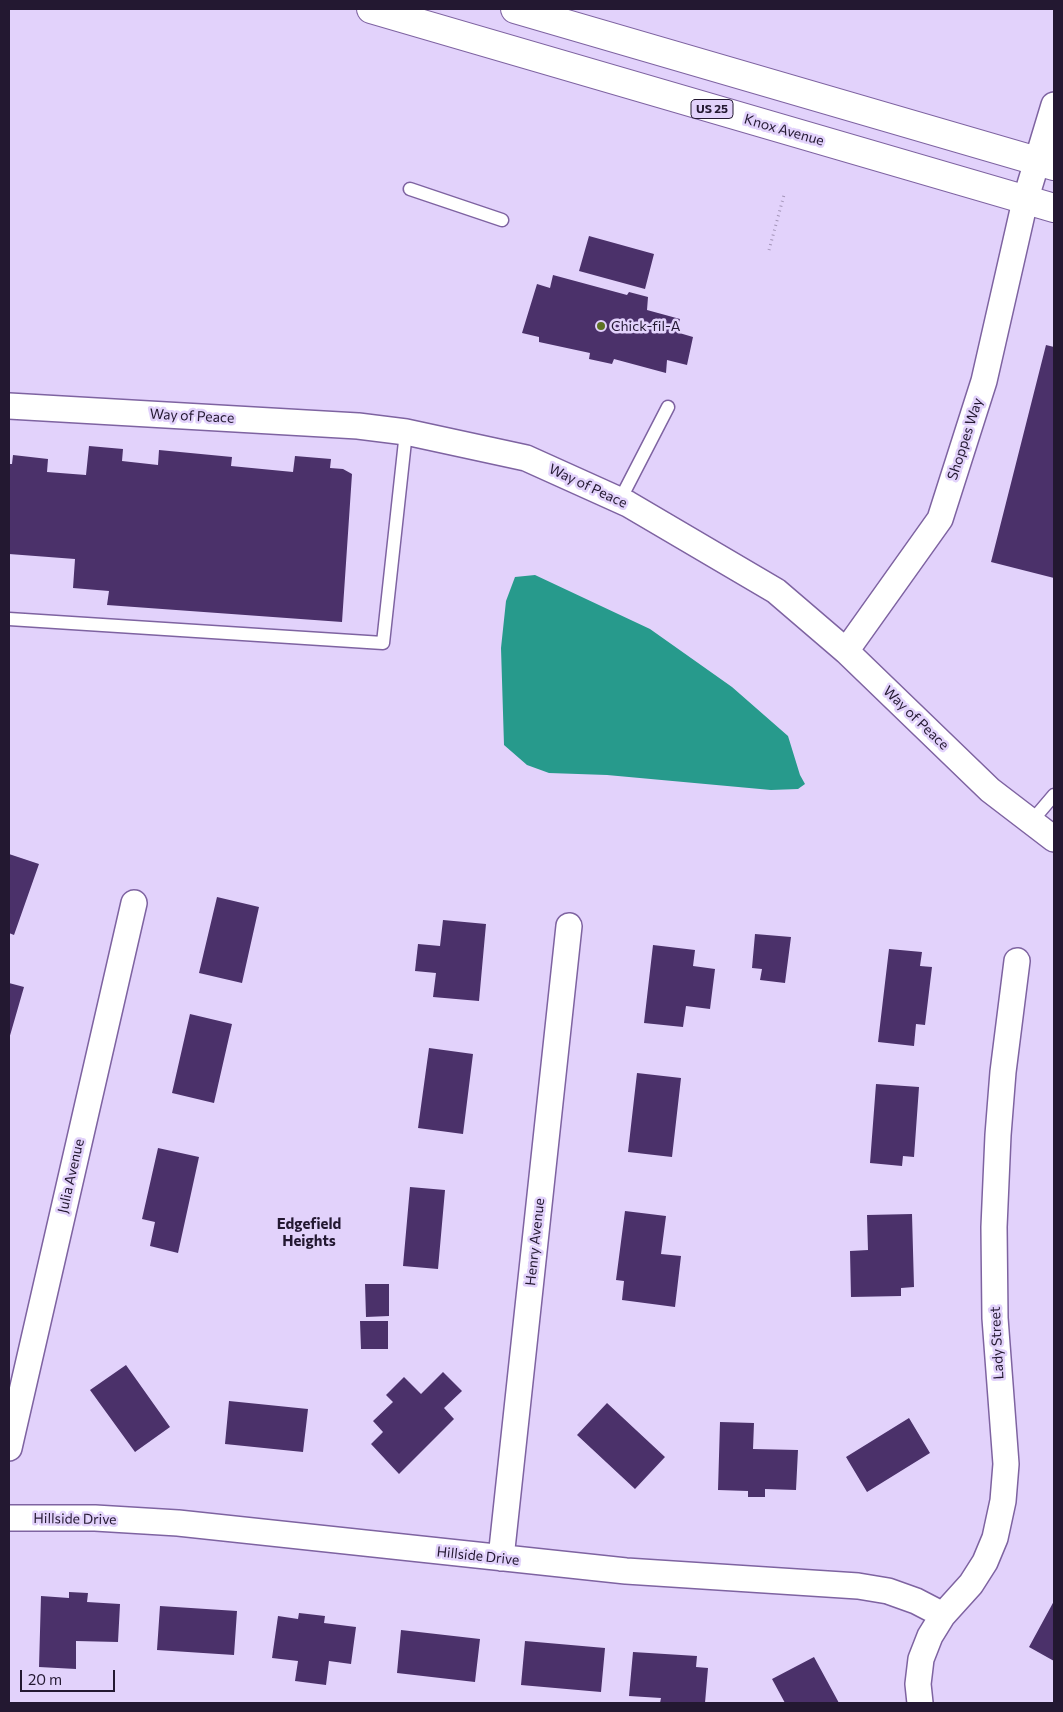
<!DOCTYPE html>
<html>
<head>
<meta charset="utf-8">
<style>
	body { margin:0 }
	#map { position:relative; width:1063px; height:1712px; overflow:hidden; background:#e2d2fb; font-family:Commissioner,sans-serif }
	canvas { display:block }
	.frame { position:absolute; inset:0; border:10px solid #231831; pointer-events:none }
	.scale { position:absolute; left:20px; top:1670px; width:95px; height:22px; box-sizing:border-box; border:2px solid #231831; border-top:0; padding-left:6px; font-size:15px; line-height:18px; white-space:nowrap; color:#231831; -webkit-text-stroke:4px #e2d2fb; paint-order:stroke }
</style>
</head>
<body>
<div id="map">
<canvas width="1063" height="1712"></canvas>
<div class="frame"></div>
<div class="scale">20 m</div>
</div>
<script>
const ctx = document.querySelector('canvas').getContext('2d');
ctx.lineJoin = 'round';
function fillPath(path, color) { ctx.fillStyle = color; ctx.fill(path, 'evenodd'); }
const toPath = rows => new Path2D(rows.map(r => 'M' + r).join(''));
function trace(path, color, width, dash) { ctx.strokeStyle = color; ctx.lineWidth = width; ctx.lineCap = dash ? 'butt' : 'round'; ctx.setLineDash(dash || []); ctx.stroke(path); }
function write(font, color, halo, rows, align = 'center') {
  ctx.font = font + ' Commissioner,sans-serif'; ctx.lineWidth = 5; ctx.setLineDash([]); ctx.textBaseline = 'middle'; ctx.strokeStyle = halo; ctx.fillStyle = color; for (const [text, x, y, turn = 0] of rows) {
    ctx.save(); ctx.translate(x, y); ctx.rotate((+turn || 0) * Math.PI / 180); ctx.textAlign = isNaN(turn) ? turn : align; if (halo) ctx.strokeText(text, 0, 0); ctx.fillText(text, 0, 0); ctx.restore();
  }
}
fillPath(toPath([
	[535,575,650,629,732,687,788,736,800,775,805,784,798,789,771,790,607,775,549,773,527,765,504,745,501,648,506,601,515,577]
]), '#279a8c');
fillPath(toPath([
	[589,236,654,254,645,289,579,271],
	[553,275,627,295,629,292,648,297,647,310,680,319,676,332,693,337,687,365,667,360,666,373,614,359,612,364,589,359,590,353,539,342,539,337,522,333,537,284,550,288],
	[1046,345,1054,347,1054,578,991,562],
	[89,446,123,449,122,461,158,465,159,450,232,457,231,466,293,472,295,456,331,459,330,468,343,469,352,474,342,622,107,605,109,591,73,588,75,559,9,554,9,464,12,464,13,455,48,459,47,472,86,475],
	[9,854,39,864,14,935,9,933],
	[217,897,259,907,242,983,199,973],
	[443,920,486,924,479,1001,433,997,436,973,415,971,418,944,440,946],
	[755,934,791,937,785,983,760,980,762,969,752,968],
	[653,945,695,950,693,966,715,969,710,1009,686,1006,683,1027,644,1023],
	[889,949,922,952,920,966,932,967,925,1025,916,1024,914,1046,878,1042],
	[9,983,24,987,9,1039],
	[190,1014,232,1024,214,1103,172,1093],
	[429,1048,473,1054,463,1134,418,1128],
	[637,1073,681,1078,672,1157,628,1152],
	[876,1084,919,1087,914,1157,903,1156,902,1166,870,1163],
	[158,1148,199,1157,178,1253,150,1246,155,1222,142,1219],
	[410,1187,445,1190,438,1269,403,1266],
	[625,1211,666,1216,661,1254,681,1256,675,1307,622,1300,624,1281,616,1280],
	[912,1214,914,1287,901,1288,901,1296,851,1297,850,1251,868,1250,867,1215],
	[365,1284,389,1284,389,1316,366,1317],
	[360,1321,388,1321,388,1349,361,1349],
	[126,1365,170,1427,135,1452,90,1390],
	[443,1372,462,1391,444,1408,454,1419,399,1474,371,1444,383,1432,373,1421,393,1402,386,1395,404,1377,421,1394],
	[229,1401,308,1409,303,1452,225,1444],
	[607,1403,665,1457,635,1489,577,1435],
	[909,1418,930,1453,867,1492,846,1457],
	[720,1422,754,1423,753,1449,798,1450,796,1490,765,1489,765,1497,748,1497,748,1491,718,1490],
	[69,1592,88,1593,87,1602,120,1604,118,1642,76,1641,76,1669,39,1667,41,1596,69,1598],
	[1054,1601,1054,1661,1029,1647],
	[160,1606,237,1611,234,1655,157,1650],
	[299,1613,325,1616,324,1623,356,1627,351,1664,329,1661,326,1685,295,1681,298,1661,272,1658,278,1616,298,1619],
	[401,1630,480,1639,475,1682,397,1673],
	[525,1641,605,1648,601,1692,521,1685],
	[633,1652,697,1656,696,1667,708,1668,705,1703,660,1703,661,1698,629,1696],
	[814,1657,839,1703,785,1703,772,1679]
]), '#4b316a');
const lane = toPath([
	[410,189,502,220],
	[620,500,668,407],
	[9,619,383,643,406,432],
	[1031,822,1054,795]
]);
const street = toPath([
	[9,406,358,426,406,432,526,458,628,504,776,591,846,651,990,790,1054,839],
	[846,651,940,519,984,381,1025,201,1054,105],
	[9,1448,134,903],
	[9,1518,95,1518,178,1523,626,1571,858,1586,888,1591,916,1601,943,1615],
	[501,1558,569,926],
	[920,1703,918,1684,921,1659,930,1636,943,1615,971,1584,985,1562,995,1538,1003,1501,1006,1464,995,1318,994,1227,998,1135,1003,1072,1017,961]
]);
const primary = toPath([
	[371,9,1054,208],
	[515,9,1054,166]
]);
trace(lane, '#7e63a1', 15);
trace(street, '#7e63a1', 28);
trace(primary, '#7e63a1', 30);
trace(toPath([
	[769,250,784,195]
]), '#a495b9', 3, [1, 4]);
trace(lane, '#fff', 12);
trace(street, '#fff', 25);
trace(primary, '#fff', 28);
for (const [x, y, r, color] of [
	[601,326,5,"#5e7324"]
]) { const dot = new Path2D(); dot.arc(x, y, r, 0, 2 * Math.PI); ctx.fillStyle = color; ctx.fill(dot); trace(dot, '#e2d2fb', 2); }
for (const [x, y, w] of [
	[712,109,42]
]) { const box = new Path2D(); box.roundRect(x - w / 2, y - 9.5, w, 19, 4); ctx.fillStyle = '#e2d2fb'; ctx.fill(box); trace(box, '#231831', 1); }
write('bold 12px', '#231831', null, [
	["US 25",712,109]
]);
write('14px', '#231831', '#e2d2fb', [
	["Knox Avenue",784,130,16],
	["Way of Peace",192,416,3],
	["Shoppes Way",965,439,-72],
	["Way of Peace",588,486,25],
	["Way of Peace",916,718,44],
	["Julia Avenue",71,1176,-77],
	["Henry Avenue",535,1242,-84],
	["Lady Street",997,1343,-93],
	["Hillside Drive",75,1519,1],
	["Hillside Drive",478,1556,6]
]);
write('14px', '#231831', '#e2d2fb', [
	["Chick-fil-A",611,326]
], 'left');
write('bold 15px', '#231831', '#e2d2fb', [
	["Edgefield",309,1224],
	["Heights",309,1241]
]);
</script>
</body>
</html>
